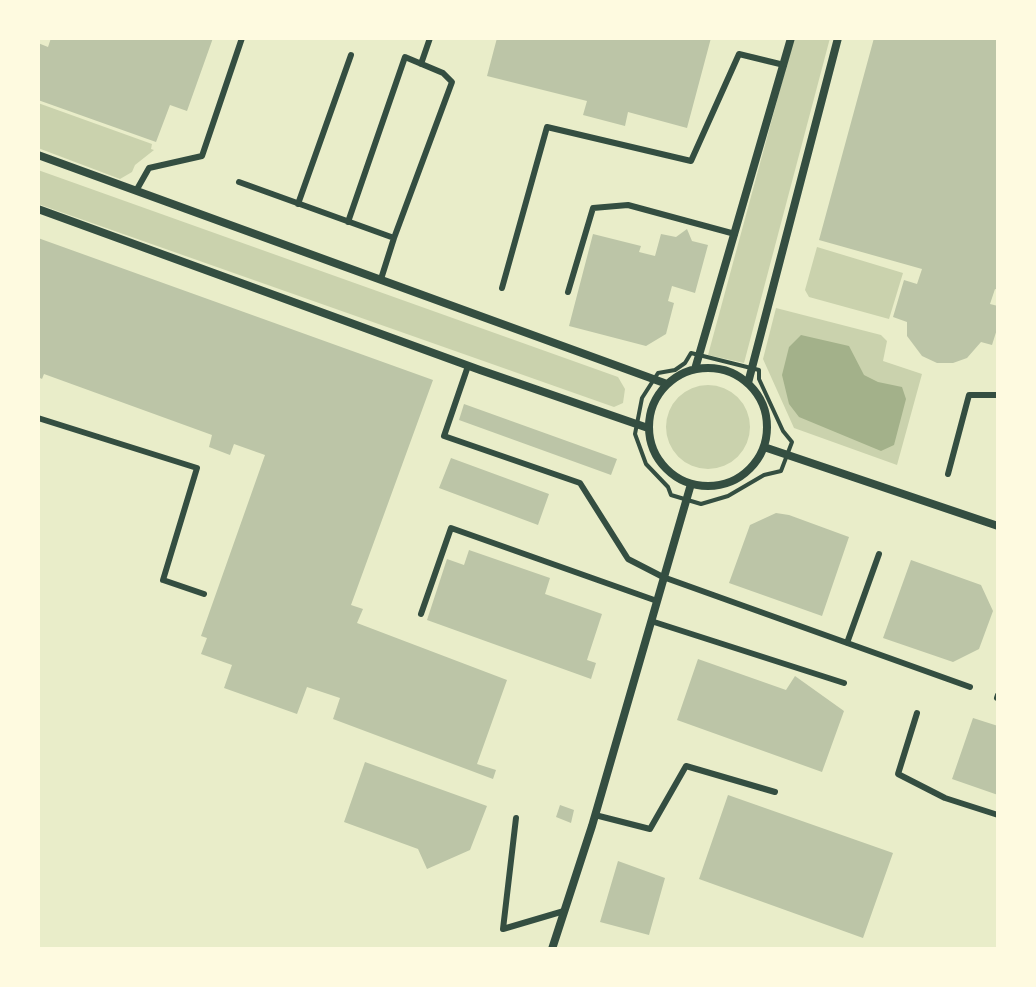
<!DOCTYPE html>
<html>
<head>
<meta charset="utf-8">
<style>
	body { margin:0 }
	#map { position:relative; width:1036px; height:987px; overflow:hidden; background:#e9edc9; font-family:"Space Grotesk",sans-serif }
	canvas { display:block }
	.frame { position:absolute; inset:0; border:40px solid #fefae0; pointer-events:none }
</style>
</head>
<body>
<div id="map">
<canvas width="1036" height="987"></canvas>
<div class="frame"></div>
</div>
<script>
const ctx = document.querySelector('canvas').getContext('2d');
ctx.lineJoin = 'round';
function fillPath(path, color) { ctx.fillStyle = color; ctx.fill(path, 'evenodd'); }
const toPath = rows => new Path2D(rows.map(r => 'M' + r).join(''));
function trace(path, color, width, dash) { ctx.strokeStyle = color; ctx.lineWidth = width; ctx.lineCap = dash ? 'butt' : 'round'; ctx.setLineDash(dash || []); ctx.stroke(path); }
fillPath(toPath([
	[794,38,830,38,744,363,708,355],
	[38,103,152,144,151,149,154,150,135,165,132,172,120,179,38,148],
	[38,170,618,377,625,389,623,403,614,407,38,204],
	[817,247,903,273,889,319,809,297,805,290],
	[776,308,881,335,887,341,883,361,922,374,897,465,794,428,763,359],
	'666 427a42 42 0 1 1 84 0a42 42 0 1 1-84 0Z'
]), '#cad2ad');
fillPath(toPath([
	[801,335,849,346,864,375,878,382,902,387,906,399,894,445,881,451,799,417,789,404,782,375,789,347]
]), '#a3b18a');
fillPath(toPath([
	[51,38,213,38,187,111,170,105,156,142,38,100,38,43,48,47],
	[497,38,711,38,687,128,628,112,625,126,583,115,587,101,487,76],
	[874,38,998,38,998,290,995,289,990,304,998,306,998,326,992,345,981,342,967,358,953,363,937,363,922,356,907,336,907,322,893,317,904,280,917,284,922,269,819,240],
	[687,229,692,241,708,245,695,293,672,286,668,301,674,303,666,334,646,346,569,326,593,234,641,246,639,252,655,256,661,234,676,237],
	[38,238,433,380,351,605,363,609,357,623,507,680,477,764,496,770,493,779,333,719,340,698,307,687,297,714,224,688,232,665,201,654,207,638,201,636,265,455,234,444,230,455,209,447,212,435,44,374,42,379,38,377],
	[464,404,617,459,611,475,459,420],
	[451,458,549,494,538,525,439,488],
	[776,513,789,515,849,537,822,616,729,583,750,525],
	[469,550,550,578,545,594,602,614,587,660,596,663,591,679,427,620,447,559,464,565],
	[911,560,981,585,993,611,979,649,953,662,883,638],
	[698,659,786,690,795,676,844,711,822,772,677,720],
	[973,718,998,726,998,795,952,779],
	[365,762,487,806,470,850,427,869,418,849,344,822],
	[728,795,893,853,863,938,699,879],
	[560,805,574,810,571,823,556,817],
	[618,861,665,878,649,935,600,922]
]), '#bcc5a7');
trace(toPath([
	[691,353,759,370,759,379,783,431,792,442,781,471,764,475,728,496,701,504,671,495,668,487,646,464,635,434,642,398,658,373,675,370,685,363,691,353]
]), '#344e41', 4);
trace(toPath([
	[421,64,430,38],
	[239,182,394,238,381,279],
	[136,191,149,168,202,156,242,38],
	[298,204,351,55],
	[348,222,405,57,443,73,452,82,394,238],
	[502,288,547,127,691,161,739,54,784,65],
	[568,292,593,208,628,205,735,234],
	[468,366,444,436,580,483,628,559,663,577,970,687],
	[38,418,197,468,163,580,204,594],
	[948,474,969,395,998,395],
	[421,614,451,528,657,601],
	[651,621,844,683],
	[847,643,879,554],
	[997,698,998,695],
	[917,713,898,774,945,798,998,815],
	[595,815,650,829,686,766,775,792],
	[516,818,503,929,564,911]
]), '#344e41', 6);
trace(toPath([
	[38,155,667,384],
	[38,209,480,370,648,428],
	'649 427a59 59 0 1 1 118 0a59 59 0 1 1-118 0Z',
	[695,369,791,38],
	[748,383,838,38],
	[764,447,998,526],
	[552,949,592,826,691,484]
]), '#344e41', 8);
</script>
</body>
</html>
